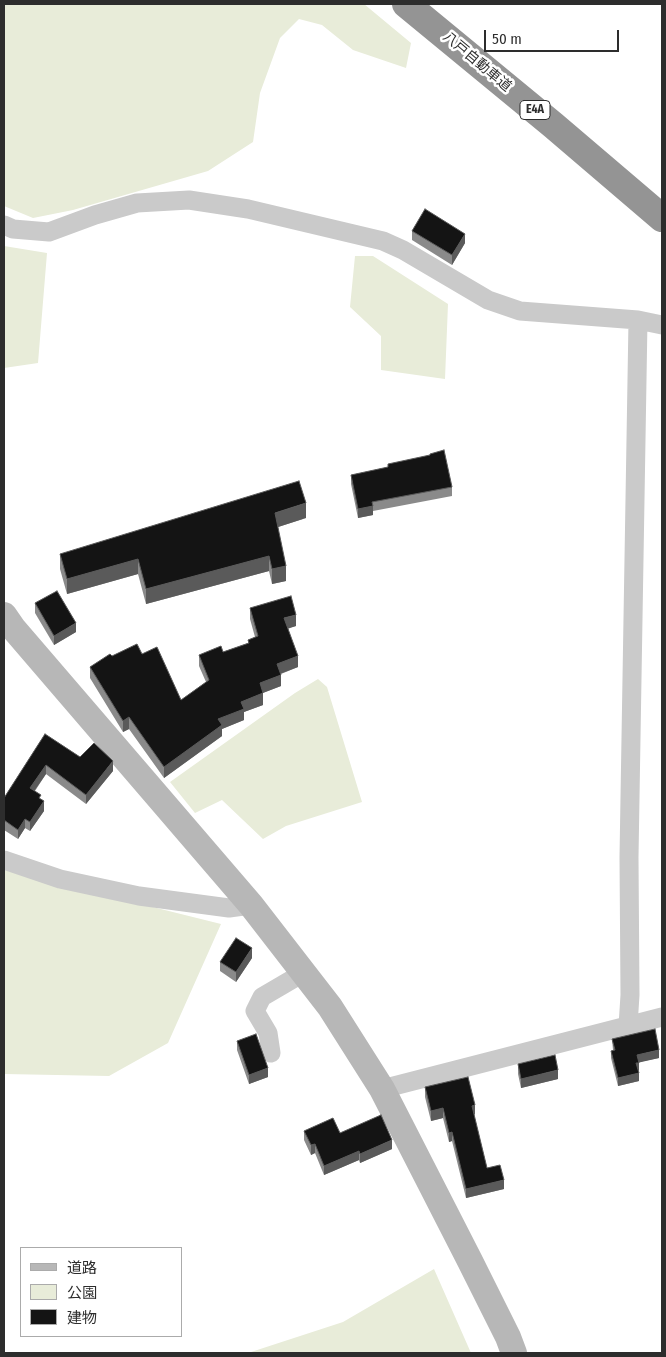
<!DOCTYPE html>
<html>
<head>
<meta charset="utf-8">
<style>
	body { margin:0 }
	#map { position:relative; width:666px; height:1357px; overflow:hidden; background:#fff; font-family:"Fira Sans Condensed","Noto Sans JP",sans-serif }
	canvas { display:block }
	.frame { position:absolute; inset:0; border:5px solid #2d2d2d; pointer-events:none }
	.legend { position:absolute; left:20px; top:1247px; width:162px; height:90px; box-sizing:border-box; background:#fff; border:1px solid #ababab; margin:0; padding:6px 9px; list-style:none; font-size:15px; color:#2d2d2d }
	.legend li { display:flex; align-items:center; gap:10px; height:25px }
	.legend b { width:25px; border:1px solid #ababab }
	.scale { position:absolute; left:484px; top:30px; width:135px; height:22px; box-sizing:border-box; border:2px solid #2d2d2d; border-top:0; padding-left:6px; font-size:15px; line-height:18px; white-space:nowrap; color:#2d2d2d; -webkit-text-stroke:4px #fff; paint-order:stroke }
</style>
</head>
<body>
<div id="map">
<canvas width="666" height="1357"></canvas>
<div class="frame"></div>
<ul class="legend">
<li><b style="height:6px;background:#b7b7b7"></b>道路</li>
<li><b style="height:14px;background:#e8ecd9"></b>公園</li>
<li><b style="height:14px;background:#141414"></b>建物</li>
</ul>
<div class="scale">50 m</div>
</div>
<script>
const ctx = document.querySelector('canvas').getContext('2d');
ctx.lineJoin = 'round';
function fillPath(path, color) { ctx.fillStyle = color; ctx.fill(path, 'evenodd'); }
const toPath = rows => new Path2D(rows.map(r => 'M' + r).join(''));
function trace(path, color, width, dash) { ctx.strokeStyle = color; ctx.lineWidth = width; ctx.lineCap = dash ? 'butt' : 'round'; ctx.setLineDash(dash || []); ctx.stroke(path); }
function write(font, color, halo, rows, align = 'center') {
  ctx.font = font + ' "Fira Sans Condensed","Noto Sans JP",sans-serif'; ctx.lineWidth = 5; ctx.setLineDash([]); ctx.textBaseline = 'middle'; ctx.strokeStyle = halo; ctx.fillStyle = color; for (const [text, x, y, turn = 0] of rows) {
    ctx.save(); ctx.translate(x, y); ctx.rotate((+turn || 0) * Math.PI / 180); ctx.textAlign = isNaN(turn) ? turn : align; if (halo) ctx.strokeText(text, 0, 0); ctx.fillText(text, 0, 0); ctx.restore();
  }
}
fillPath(toPath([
	[4,4,364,4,411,43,406,68,353,50,322,25,299,19,280,38,260,93,253,142,208,171,73,210,33,218,4,206],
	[4,246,47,253,38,363,4,368],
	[355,256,373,256,448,304,445,379,381,370,381,336,350,307],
	[318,679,327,687,362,802,286,826,263,839,222,800,195,813,170,782,295,693],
	[4,870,221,924,168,1043,109,1076,4,1074],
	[434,1269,471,1353,248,1353,343,1322]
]), '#e8ecd9');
trace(toPath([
	[4,225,13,229,49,232,95,215,137,203,189,200,248,209,383,241,403,250,488,300,520,311,638,320,662,325],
	[4,860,60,879,139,896,229,908,251,905],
	[628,1026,630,995,629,857,638,320],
	[271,1053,268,1033,255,1011,262,997,303,973],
	[382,1089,662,1017]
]), '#cacaca', 19);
trace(toPath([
	[4,615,13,628,251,905,330,1007,382,1089,470,1261,508,1337,514,1353]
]), '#b7b7b7', 26);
trace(toPath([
	[406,4,553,125,662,218]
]), '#949494', 28);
fillPath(toPath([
	[412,231,465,243,452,265,412,240],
	[388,464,452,487,452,496,373,511,373,515,358,518,351,484,351,475,388,467],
	[306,518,278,527,286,581,272,584,269,571,146,604,138,574,67,594,60,569,60,554],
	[35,603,76,632,54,645,35,613],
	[250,608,296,626,288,628,298,667,281,674,281,686,263,693,263,705,244,712,244,720,222,729,222,736,164,778,129,729,123,732,90,678,90,667,112,656,142,654,181,700,206,682,199,666,199,655,223,652,248,643,248,640,255,637,250,619],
	[45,734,80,757,113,771,86,804,46,774,35,791,41,800,44,811,30,831,25,828,18,839,4,830,4,798],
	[252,958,236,982,220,971,220,962],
	[612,1039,659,1058,639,1062,639,1070,638,1071,639,1081,618,1086,611,1058,611,1051,613,1050],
	[237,1041,268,1077,249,1084,237,1050],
	[518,1064,558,1079,521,1088,518,1074],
	[425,1087,475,1114,474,1115,487,1168,504,1189,466,1198,452,1141,449,1142,443,1118,431,1121,425,1097],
	[304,1131,340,1133,392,1149,360,1163,359,1160,324,1175,315,1153,311,1155,304,1140]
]), '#8a8a8a');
fillPath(toPath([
	[465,234,465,243,452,265,452,255],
	[306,503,306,518,275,528,275,513],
	[373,506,373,515,358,518,358,509],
	[269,556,269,571,146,604,146,589],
	[138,559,138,574,67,594,67,579],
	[286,566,286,581,272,584,272,569],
	[296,615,296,626,284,630,284,618],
	[76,623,76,632,54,645,54,636],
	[298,656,298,667,277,675,277,664],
	[281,675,281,686,260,694,260,683],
	[263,693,263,705,244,712,244,720,222,729,222,736,164,778,164,767,218,719,241,702],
	[129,717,129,729,123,732,123,721],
	[113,761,113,771,86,804,86,795],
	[46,765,46,774,30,797,30,788],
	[44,801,44,811,30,831,30,822],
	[25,819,25,828,18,839,18,830],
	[252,948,252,958,236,982,236,972],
	[659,1050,659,1058,637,1063,637,1055],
	[636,1063,639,1063,639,1070,636,1071],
	[268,1068,268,1077,249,1084,249,1075],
	[558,1070,558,1079,521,1088,521,1079],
	[639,1073,639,1081,618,1086,618,1078],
	[475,1105,475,1114,472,1115,472,1106],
	[443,1108,443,1118,431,1121,431,1111],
	[452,1132,452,1141,449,1142,449,1133],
	[392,1140,392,1149,360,1163,360,1154],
	[315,1144,315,1153,311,1155,311,1145],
	[359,1151,359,1160,324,1175,324,1166],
	[504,1180,504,1189,466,1198,466,1189]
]), '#5a5a5a');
const building = toPath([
	[425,209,465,234,452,255,412,231,425,209],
	[444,450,452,487,372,502,373,506,358,509,351,475,388,467,388,464,430,455,430,454,444,450],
	[299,481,306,503,275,513,286,566,272,569,269,556,146,589,138,559,67,579,60,554,299,481],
	[57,591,76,623,54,636,35,603,57,591],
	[291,596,296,615,284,618,298,656,277,664,281,675,260,683,263,693,241,702,244,709,218,719,222,725,164,767,129,717,123,721,90,667,110,654,112,656,137,644,142,654,157,647,181,700,209,680,199,655,221,646,223,652,249,643,248,640,258,636,250,608,291,596],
	[45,734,80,757,94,743,113,761,86,795,46,765,30,788,41,795,39,798,44,801,30,822,25,819,18,830,4,820,4,798,45,734],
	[236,938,252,948,236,972,220,962,236,938],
	[655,1029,659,1050,637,1055,639,1063,636,1063,639,1073,618,1078,611,1051,615,1050,612,1039,655,1029],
	[256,1034,268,1068,249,1075,237,1041,256,1034],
	[555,1055,558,1070,521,1079,518,1064,555,1055],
	[468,1077,475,1105,472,1106,487,1168,500,1165,504,1180,466,1189,452,1132,449,1133,443,1108,431,1111,425,1087,468,1077],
	[381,1115,392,1140,360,1154,359,1151,324,1166,315,1144,311,1145,304,1131,333,1118,340,1133,381,1115]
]);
fillPath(building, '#141414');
trace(building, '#5a5a5a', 1);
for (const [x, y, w] of [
	[535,110,30]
]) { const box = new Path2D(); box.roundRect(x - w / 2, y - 9.5, w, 19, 4); ctx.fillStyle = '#fff'; ctx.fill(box); trace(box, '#2d2d2d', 1); }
write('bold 12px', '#2d2d2d', null, [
	["E4A",535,110]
]);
write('14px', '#2d2d2d', '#fff', [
	["八戸自動車道",477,62,40]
]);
</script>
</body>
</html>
